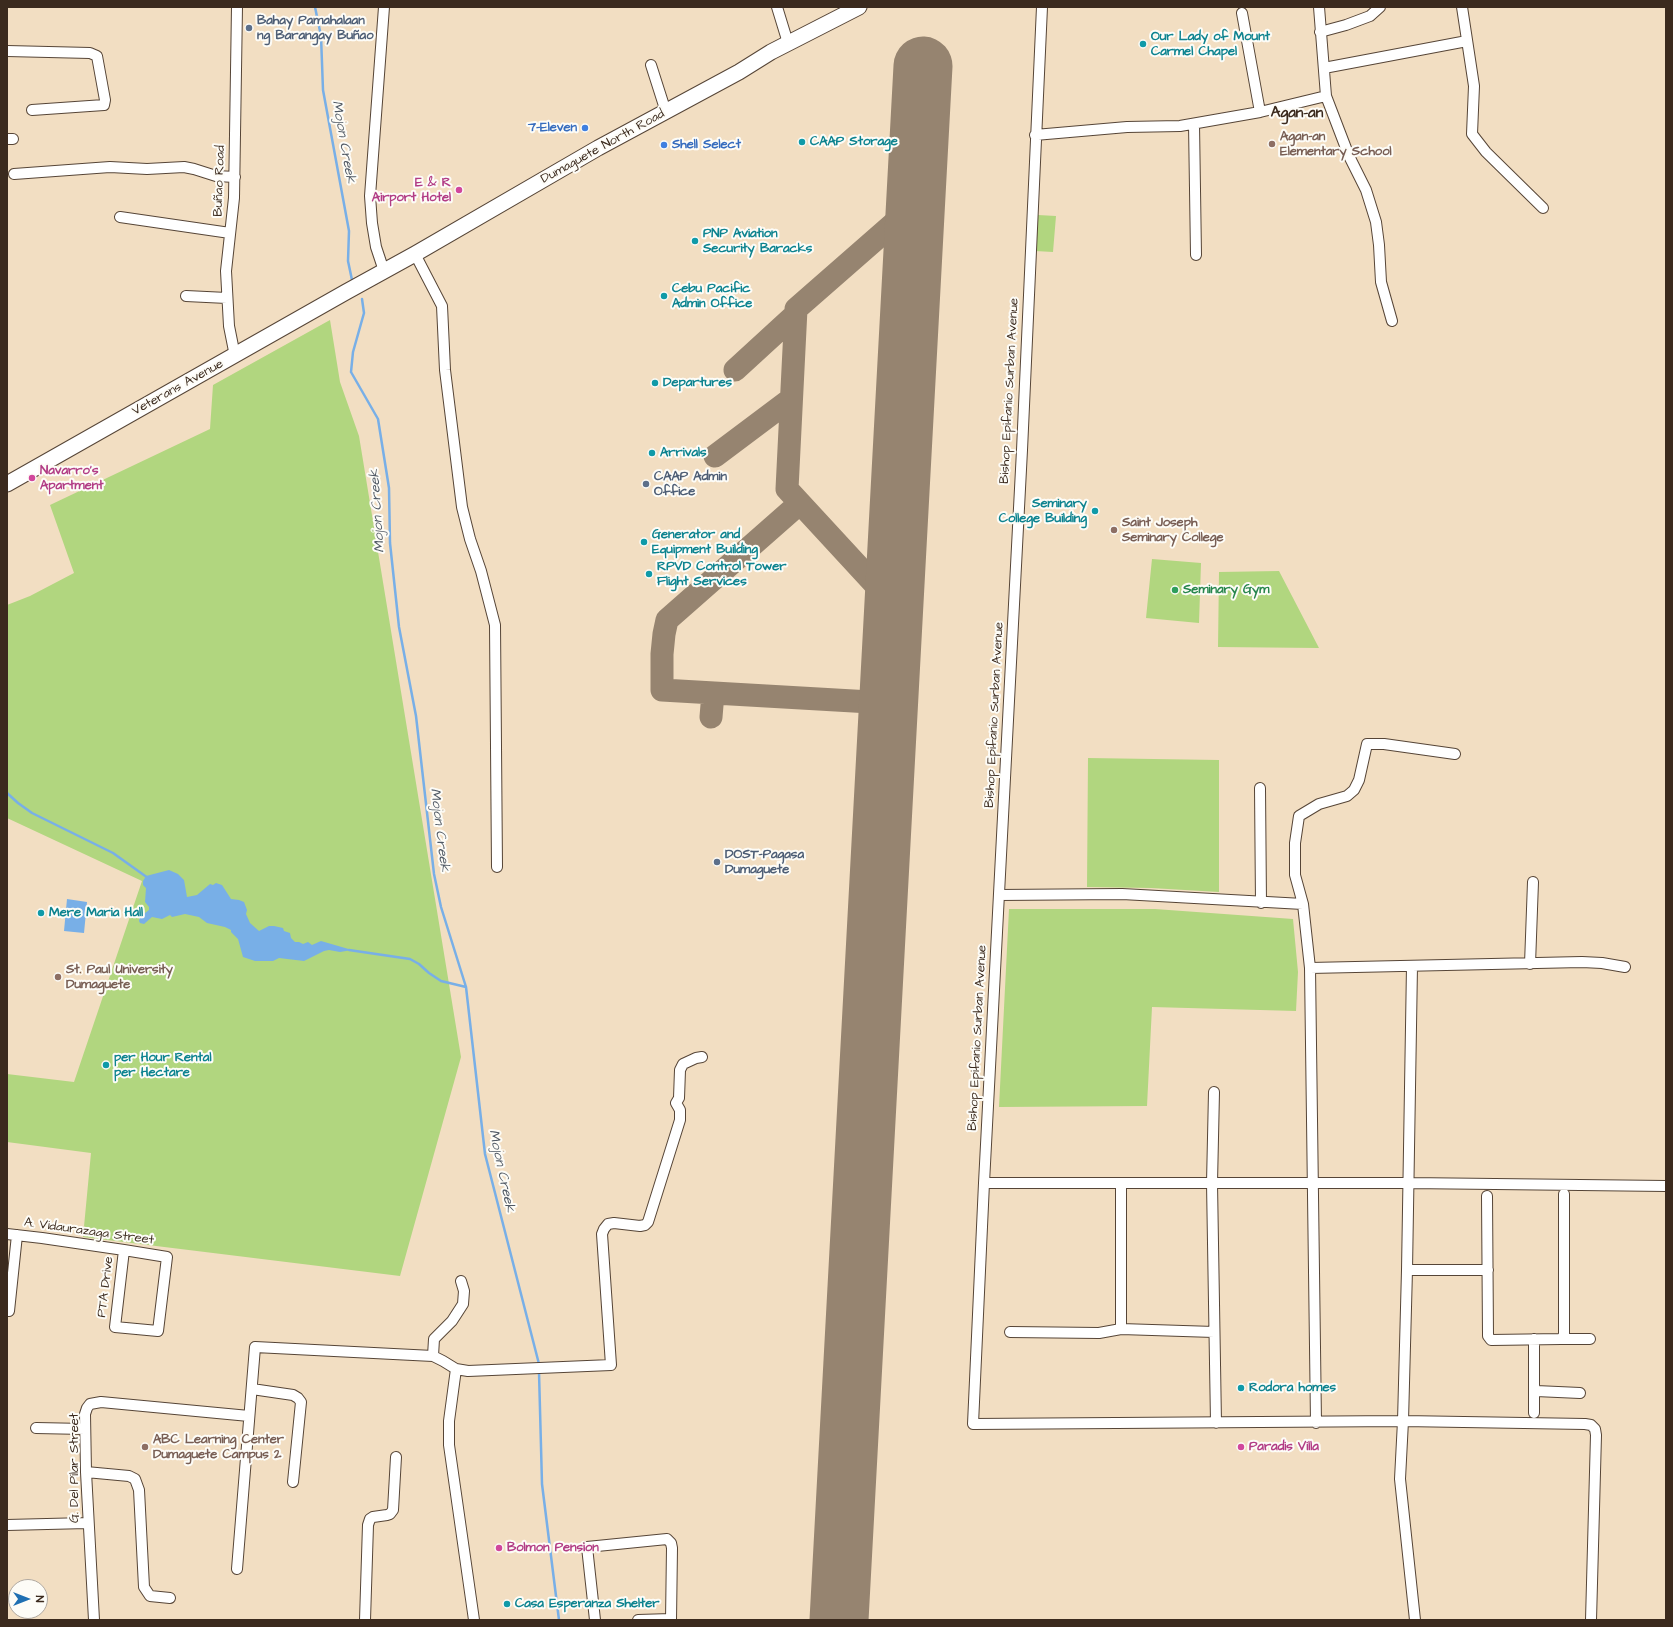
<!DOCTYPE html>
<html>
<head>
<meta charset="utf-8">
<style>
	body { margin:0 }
	#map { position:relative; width:1673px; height:1627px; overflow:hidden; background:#f2dec2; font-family:"Architects Daughter",sans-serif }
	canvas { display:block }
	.frame { position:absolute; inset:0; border:8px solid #3b2a1e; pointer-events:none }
	.north { position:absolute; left:8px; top:1579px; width:40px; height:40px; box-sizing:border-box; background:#fdfcf7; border:1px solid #afa8a0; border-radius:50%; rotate:90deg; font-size:11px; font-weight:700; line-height:16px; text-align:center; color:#3b2a1e }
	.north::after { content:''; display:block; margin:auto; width:14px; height:18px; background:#1f6fb2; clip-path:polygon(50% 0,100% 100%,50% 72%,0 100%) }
</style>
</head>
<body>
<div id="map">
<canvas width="1673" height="1627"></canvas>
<div class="frame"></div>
<div class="north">N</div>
</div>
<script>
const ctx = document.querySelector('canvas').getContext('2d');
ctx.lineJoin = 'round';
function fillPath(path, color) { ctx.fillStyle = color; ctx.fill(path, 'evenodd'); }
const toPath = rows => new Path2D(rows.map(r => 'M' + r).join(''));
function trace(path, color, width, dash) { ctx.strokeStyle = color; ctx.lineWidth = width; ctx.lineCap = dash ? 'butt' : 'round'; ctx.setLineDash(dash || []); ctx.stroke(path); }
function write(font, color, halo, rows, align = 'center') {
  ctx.font = font + ' "Architects Daughter",sans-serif'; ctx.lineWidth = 4; ctx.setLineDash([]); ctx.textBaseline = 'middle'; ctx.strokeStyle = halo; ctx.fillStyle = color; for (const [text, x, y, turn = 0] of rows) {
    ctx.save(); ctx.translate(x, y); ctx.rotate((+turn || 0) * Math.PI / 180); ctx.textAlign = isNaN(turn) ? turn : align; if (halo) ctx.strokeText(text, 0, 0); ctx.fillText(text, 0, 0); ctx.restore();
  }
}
fillPath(toPath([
	[1038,215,1056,216,1053,252,1035,251],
	[330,320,340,382,359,436,461,1057,400,1276,83,1237,91,1153,7,1142,7,1074,74,1082,142,881,7,818,7,605,30,596,74,573,50,505,210,429,213,385],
	[1152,559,1201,563,1199,623,1146,618],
	[1279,571,1319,648,1218,647,1219,572],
	[1088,758,1219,760,1219,892,1151,888,1087,887],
	[1009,909,1155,909,1293,919,1298,972,1296,1011,1152,1007,1147,1106,999,1107]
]), '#b1d67f');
fillPath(toPath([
	[169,870,178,874,184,880,187,897,197,895,210,884,213,885,216,883,222,885,231,899,239,900,244,902,247,910,246,914,250,923,259,931,269,926,274,926,283,928,284,931,290,933,291,938,295,942,299,942,303,944,308,942,312,945,321,941,352,950,340,952,329,950,324,951,304,961,279,958,273,961,255,961,243,957,238,939,231,932,231,930,225,927,207,923,199,917,185,914,172,917,170,915,162,919,152,917,144,924,140,923,139,921,140,917,149,910,149,907,145,902,146,888,143,885,143,881,146,876],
	[67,899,87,902,84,933,64,931]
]), '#78afe7');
trace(toPath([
	[315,7,321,36,323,90,349,231,348,261,352,280],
	[362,299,364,313,353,352,351,372,378,419,389,488,390,543,399,627,416,716,434,874,441,907,466,987,485,1154,539,1364],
	[7,793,18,803,32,813,113,853,148,878],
	[349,950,410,959,419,964,429,973,441,981,466,987],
	[539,1372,542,1484,559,1620]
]), '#78afe7', 2.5);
trace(toPath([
	[735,370,795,315],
	[715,456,791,399],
	[800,503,667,620,664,634,662,654,662,690,888,703],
	[894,605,787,489,796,309,916,204],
	[711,717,713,693]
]), '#968470', 23);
trace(toPath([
	[839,1620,923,66]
]), '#968470', 59);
const minor = toPath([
	[777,7,788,43],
	[1042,7,1022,450,984,1183,973,1424,1403,1421,1585,1424,1591,1425,1595,1429,1596,1435,1591,1620],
	[1319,7,1326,96,1349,156,1366,190,1376,222,1379,245,1381,282,1392,321],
	[1462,7,1474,86,1472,134,1486,152,1543,208],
	[1242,13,1260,112],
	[1320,32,1346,25,1370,16,1380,7],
	[7,51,90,53,97,56,105,100,104,105,32,110],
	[651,65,666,112],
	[1324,68,1467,41],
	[1194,124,1196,255],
	[1035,135,1127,127,1180,126,1260,112,1326,96],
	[7,139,13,139],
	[14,174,110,167,147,169,184,167,194,169,216,176,235,177],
	[120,217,230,233],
	[415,254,442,306,445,370,462,507,470,539,481,571,495,625,497,867],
	[384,271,376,247,372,223,370,196,384,7],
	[186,296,227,298],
	[235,356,229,326,226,271,234,198,237,7],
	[1260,788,1261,903],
	[999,895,1122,894,1303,904],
	[1530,964,1533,882],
	[1412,966,1407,1270,1403,1421,1400,1479,1415,1620],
	[1310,968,1582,962,1602,963,1625,967],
	[1214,1092,1212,1183,1216,1423],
	[984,1183,1409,1183,1666,1186],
	[1487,1196,1488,1336,1491,1340,1561,1339,1564,1335,1564,1194],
	[7,1234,42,1238,124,1250,167,1257,158,1331,115,1327,124,1250],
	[1407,1270,1488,1270],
	[9,1311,17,1235],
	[1121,1329,1121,1183],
	[1010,1332,1099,1333,1121,1329,1214,1332],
	[1534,1339,1534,1386,1536,1391,1580,1393],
	[1561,1339,1590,1339],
	[433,1356,434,1339,452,1321,463,1304,464,1291,461,1281],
	[456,1369,449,1421,449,1445,474,1620],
	[252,1389,293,1395,298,1398,301,1402,293,1482],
	[1534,1413,1534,1386],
	[1316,1423,1310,968,1303,904,1295,875,1295,843,1299,816,1319,804,1347,796,1354,790,1359,780,1367,744,1384,744,1455,754],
	[36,1428,85,1429],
	[86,1472,129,1476,135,1479,139,1490,144,1587,150,1596,170,1598],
	[7,1525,87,1523],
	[237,1569,255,1347,433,1356,443,1361,456,1369,468,1371,611,1365,602,1234,604,1229,608,1224,614,1223,640,1226,645,1225,648,1222,680,1120,680,1110,676,1103,679,1098,680,1070,683,1064,696,1058,702,1057],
	[94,1620,86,1472,85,1414,87,1408,90,1404,101,1402,249,1416],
	[365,1620,368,1525,370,1519,373,1517,387,1515,390,1514,393,1510,396,1457],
	[595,1620,587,1547,667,1539,671,1543,672,1548,671,1620],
	[638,1620,671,1619]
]);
const highway = toPath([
	[7,484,346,292,415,254,598,148,739,72,771,52,859,7]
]);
trace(minor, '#564537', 12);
trace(highway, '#564537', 17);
trace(minor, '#fff', 10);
trace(highway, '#fff', 15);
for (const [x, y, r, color] of [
	[249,28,4,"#5c6f8a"],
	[1143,44,4,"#0f9aa8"],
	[585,128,4,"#3f7fe0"],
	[802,142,4,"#0f9aa8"],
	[1272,144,4,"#8d6e63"],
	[664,145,4,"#3f7fe0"],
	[459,190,4,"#d1479c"],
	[695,241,4,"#0f9aa8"],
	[664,296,4,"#0f9aa8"],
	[655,383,4,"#0f9aa8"],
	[652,453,4,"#0f9aa8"],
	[32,478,4,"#d1479c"],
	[646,484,4,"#5c6f8a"],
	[1095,511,4,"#0f9aa8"],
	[1114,530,4,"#8d6e63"],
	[644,542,4,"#0f9aa8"],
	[649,574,4,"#0f9aa8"],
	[1175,590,4,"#2e9e5b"],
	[717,862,4,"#5c6f8a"],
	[41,913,4,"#0f9aa8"],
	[58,977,4,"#8d6e63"],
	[106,1065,4,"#0f9aa8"],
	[1241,1388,4,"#0f9aa8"],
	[145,1447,4,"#8d6e63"],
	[1241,1447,4,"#d1479c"],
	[499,1548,4,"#d1479c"],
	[507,1604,4,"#0f9aa8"]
]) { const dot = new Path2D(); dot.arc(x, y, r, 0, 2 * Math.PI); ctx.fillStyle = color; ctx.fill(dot); trace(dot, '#fdfcf7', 1.5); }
write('bold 13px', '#4e5e75', '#fdfcf7', [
	["Bahay Pamahalaan",257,21],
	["ng Barangay Buñao",257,36],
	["CAAP Admin",654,477],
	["Office",654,492],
	["DOST-Pagasa",725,855],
	["Dumaguete",725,870]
], 'left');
write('bold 13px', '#0d838f', '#fdfcf7', [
	["Our Lady of Mount",1151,37],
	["Carmel Chapel",1151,52],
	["CAAP Storage",810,142],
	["PNP Aviation",703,234],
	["Security Baracks",703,249],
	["Cebu Pacific",672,289],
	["Admin Office",672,304],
	["Departures",663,383],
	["Arrivals",660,453],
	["Seminary",1087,504,"right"],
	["College Building",1087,519,"right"],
	["Generator and",652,535],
	["Equipment Building",652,550],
	["RPVD Control Tower",657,567],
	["Flight Services",657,582],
	["Mere Maria Hall",49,913],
	["per Hour Rental",114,1058],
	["per Hectare",114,1073],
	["Rodora homes",1249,1388],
	["Casa Esperanza Shelter",515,1604]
], 'left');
write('bold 13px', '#366cbe', '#fdfcf7', [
	["7-Eleven",577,128],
	["Shell Select",672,145,"left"]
], 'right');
write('bold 13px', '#785e54', '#fdfcf7', [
	["Agan-an",1280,137],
	["Elementary School",1280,152],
	["Saint Joseph",1122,523],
	["Seminary College",1122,538],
	["St. Paul University",66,970],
	["Dumaguete",66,985],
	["ABC Learning Center",153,1440],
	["Dumaguete Campus 2",153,1455]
], 'left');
write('13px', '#3b2a1e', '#fdfcf7', [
	["Dumaguete North Road",603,147,-29],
	["Buñao Road",220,181,-88],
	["Veterans Avenue",178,388,-29],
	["Bishop Epifanio Surban Avenue",1010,391,-87],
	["Bishop Epifanio Surban Avenue",995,715,-87],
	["Bishop Epifanio Surban Avenue",978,1038,-87],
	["A. Vidaurazaga Street",89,1232,8],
	["PTA Drive",106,1287,-83],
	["G. Del Pilar Street",75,1468,-90]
]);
write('bold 13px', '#b23c85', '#fdfcf7', [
	["E & R",451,183,"right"],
	["Airport Hotel",451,198,"right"],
	["Navarro's",40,471],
	["Apartment",40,486],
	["Paradis Villa",1249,1447],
	["Bolmon Pension",507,1548]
], 'left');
write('bold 13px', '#27864d', '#fdfcf7', [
	["Seminary Gym",1183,590]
], 'left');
write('italic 14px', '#505964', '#fdfcf7', [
	["Mojon Creek",343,142,80],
	["Mojon Creek",378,511,-94],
	["Mojon Creek",439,830,83],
	["Mojon Creek",501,1171,78]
]);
write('bold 15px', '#3b2a1e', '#fdfcf7', [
	["Agan-an",1297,114]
]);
</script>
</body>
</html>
